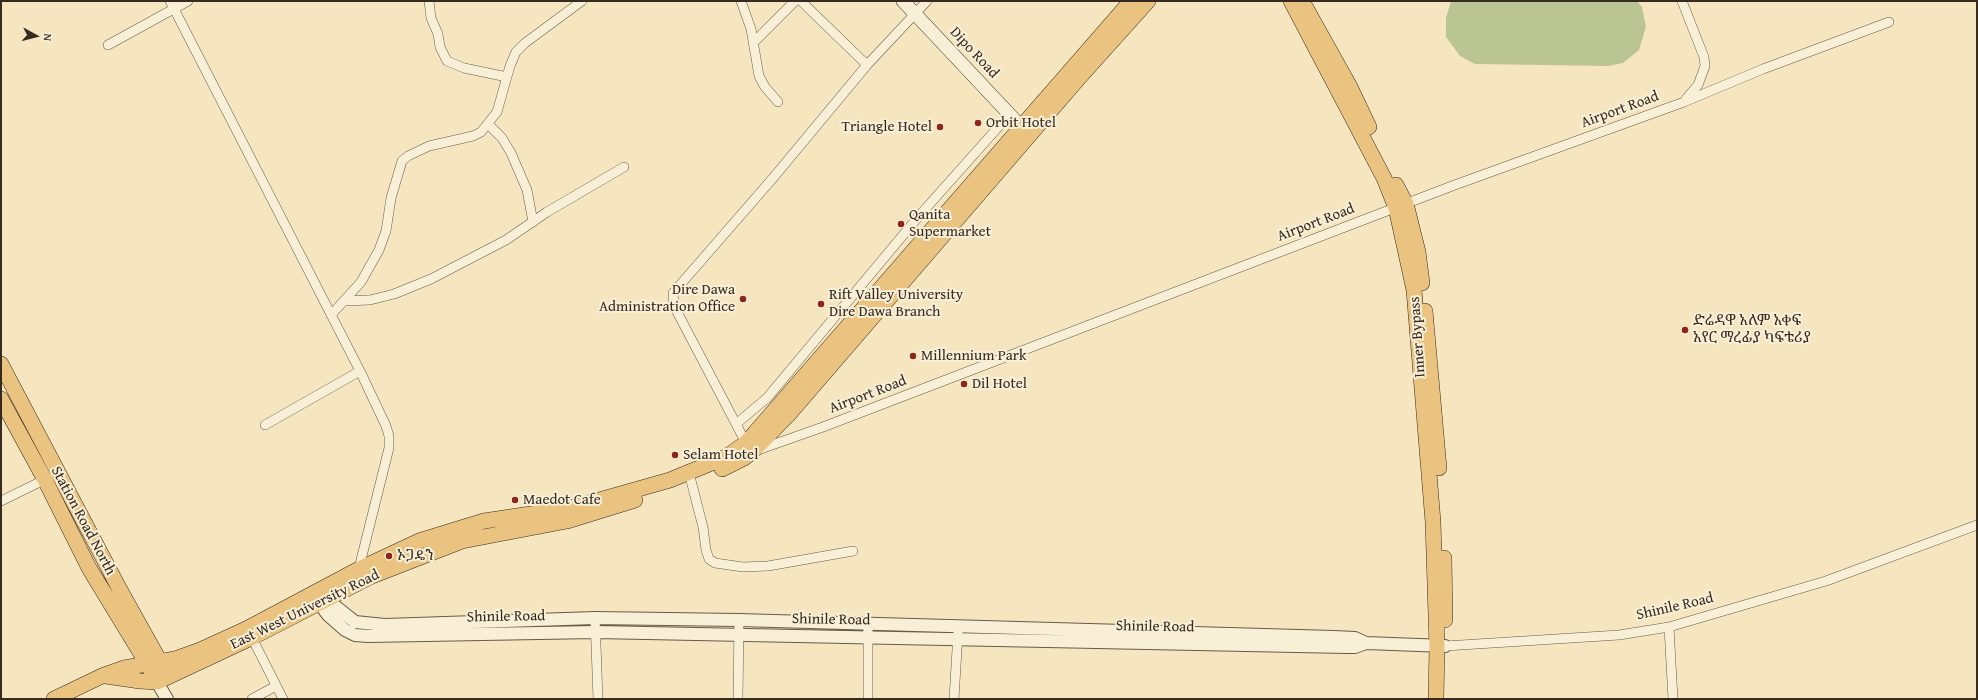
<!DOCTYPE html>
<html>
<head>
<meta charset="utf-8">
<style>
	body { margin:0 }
	#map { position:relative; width:1978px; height:700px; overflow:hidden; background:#f6e6c0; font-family:"Gentium Book Plus",serif }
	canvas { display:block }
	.frame { position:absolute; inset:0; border:2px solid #372b21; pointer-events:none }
	.north { position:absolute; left:16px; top:16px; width:40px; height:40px; -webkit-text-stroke:3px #f9efd6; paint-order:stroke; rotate:97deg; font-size:11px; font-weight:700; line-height:16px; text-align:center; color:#372b21 }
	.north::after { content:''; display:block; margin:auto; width:14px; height:18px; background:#372b21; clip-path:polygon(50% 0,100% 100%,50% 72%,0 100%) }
</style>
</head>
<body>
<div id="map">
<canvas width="1978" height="700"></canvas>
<div class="frame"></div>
<div class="north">N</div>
</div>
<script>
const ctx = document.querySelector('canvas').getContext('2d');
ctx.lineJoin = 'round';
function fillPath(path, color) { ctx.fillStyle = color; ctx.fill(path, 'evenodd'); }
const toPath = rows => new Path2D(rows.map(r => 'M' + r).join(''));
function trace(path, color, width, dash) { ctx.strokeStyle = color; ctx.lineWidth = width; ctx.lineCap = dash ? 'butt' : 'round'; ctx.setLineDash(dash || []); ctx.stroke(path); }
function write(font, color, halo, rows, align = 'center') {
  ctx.font = font + ' "Gentium Book Plus","Noto Serif Ethiopic",serif'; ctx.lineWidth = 4; ctx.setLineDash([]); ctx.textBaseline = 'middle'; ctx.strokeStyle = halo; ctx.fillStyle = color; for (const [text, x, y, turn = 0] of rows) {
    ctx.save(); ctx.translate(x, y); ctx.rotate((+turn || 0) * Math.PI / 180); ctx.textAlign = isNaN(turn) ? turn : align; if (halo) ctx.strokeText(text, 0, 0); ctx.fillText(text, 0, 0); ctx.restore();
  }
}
fillPath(toPath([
	[1451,1,1637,1,1642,7,1646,27,1639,50,1623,63,1608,66,1475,64,1460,56,1446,37,1446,18]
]), '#bbc593');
const minor = toPath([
	[170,1,360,371,386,426,389,436,389,448,358,572],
	[429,1,431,18,438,34,440,47,447,61,464,68,507,77],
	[741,1,751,29,759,76,765,87,778,102],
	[801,1,867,65],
	[927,1,867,65,773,178,673,293,674,306,746,443,752,452,823,427,1452,186,1684,102,1763,69,1889,22],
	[1682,1,1704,57,1705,66,1698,85,1686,99],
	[754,42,795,1],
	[108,45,188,1],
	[489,125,502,138,511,153,527,190,533,222],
	[345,301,370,300,394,294,431,279,506,240,547,212,624,167],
	[331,315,361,282,379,250,386,231,391,198,402,161,408,156,429,146,473,136,481,132,497,112,510,66,516,52,525,43,582,1],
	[736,424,767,398,919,216,1009,115],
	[265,425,360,371],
	[689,473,703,527,706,550,709,559,715,563,743,567,768,566,853,551],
	[1,501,48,478],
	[595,618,598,699],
	[868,623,868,699],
	[1669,627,1673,699],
	[250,634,283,699],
	[1445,646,1619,635,1669,627,1826,581,1977,525],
	[252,699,276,686],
	[738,699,739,620],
	[954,699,958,633]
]);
const tertiary = toPath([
	[324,591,335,606,355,622,385,625,595,618,739,620,1334,637,1355,638,1366,643],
	[314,596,328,615,345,630,355,635,368,636,596,632,1347,647,1355,647,1366,643,1445,646],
	[157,682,167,699]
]);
const secondary = toPath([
	[903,1,1028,134]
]);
const primary = toPath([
	[1291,1,1384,178,1396,208,1414,290,1433,522,1437,646,1436,699],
	[1302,1,1350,87,1369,127],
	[1396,185,1406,204,1418,252,1422,283],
	[1425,311,1439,468],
	[1,364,120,590,164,669],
	[1,399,45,480,89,568,151,670],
	[722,469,744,458,752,452,789,414,1077,80,1148,1],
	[1444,558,1445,620],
	[106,676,140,681,157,682,253,637,372,576,462,541,567,521,635,500],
	[54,699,104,675,124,668,175,659,200,650,246,629,357,570,419,541,484,521,571,508,670,480,726,457,746,443,1131,1]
]);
trace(minor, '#675a49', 10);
trace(tertiary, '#675a49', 14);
trace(secondary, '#372b21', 14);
trace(primary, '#372b21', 16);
trace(minor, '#f9efd6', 9);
trace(tertiary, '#f9efd6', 12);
trace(secondary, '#f9efd6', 13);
trace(primary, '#ebc380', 15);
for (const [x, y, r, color] of [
	[978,123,4,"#8f2418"],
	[940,127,4,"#8f2418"],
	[901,224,4,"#8f2418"],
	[743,299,4,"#8f2418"],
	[821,304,4,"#8f2418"],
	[1685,330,4,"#8f2418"],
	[913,356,4,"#8f2418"],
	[964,384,4,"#8f2418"],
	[675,455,4,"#8f2418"],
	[515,500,4,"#8f2418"],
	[389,556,4,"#8f2418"]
]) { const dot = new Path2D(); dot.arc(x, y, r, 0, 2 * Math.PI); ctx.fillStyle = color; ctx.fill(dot); trace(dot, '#f9efd6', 1.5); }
write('15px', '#372b21', '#f9efd6', [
	["Dipo Road",974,53,47],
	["Airport Road",1620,110,-20],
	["Airport Road",1316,223,-21],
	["Inner Bypass",1418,337,-94],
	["Airport Road",868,395,-21],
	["Station Road North",83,521,62],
	["Shinile Road",1675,607,-13],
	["East West University Road",305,610,-26],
	["Shinile Road",506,617,-1],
	["Shinile Road",831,620,1],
	["Shinile Road",1155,627,1]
]);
write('15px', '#372b21', '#f9efd6', [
	["Orbit Hotel",986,123],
	["Triangle Hotel",932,127,"right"],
	["Qanita",909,215],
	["Supermarket",909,232],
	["Dire Dawa",735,290,"right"],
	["Administration Office",735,307,"right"],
	["Rift Valley University",829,295],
	["Dire Dawa Branch",829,312],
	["ድሬዳዋ አለም አቀፍ",1693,321],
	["አየር ማረፊያ ካፍቴሪያ",1693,338],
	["Millennium Park",921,356],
	["Dil Hotel",972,384],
	["Selam Hotel",683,455],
	["Maedot Cafe",523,500],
	["ኦጋዴን",397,556]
], 'left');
</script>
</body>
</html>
